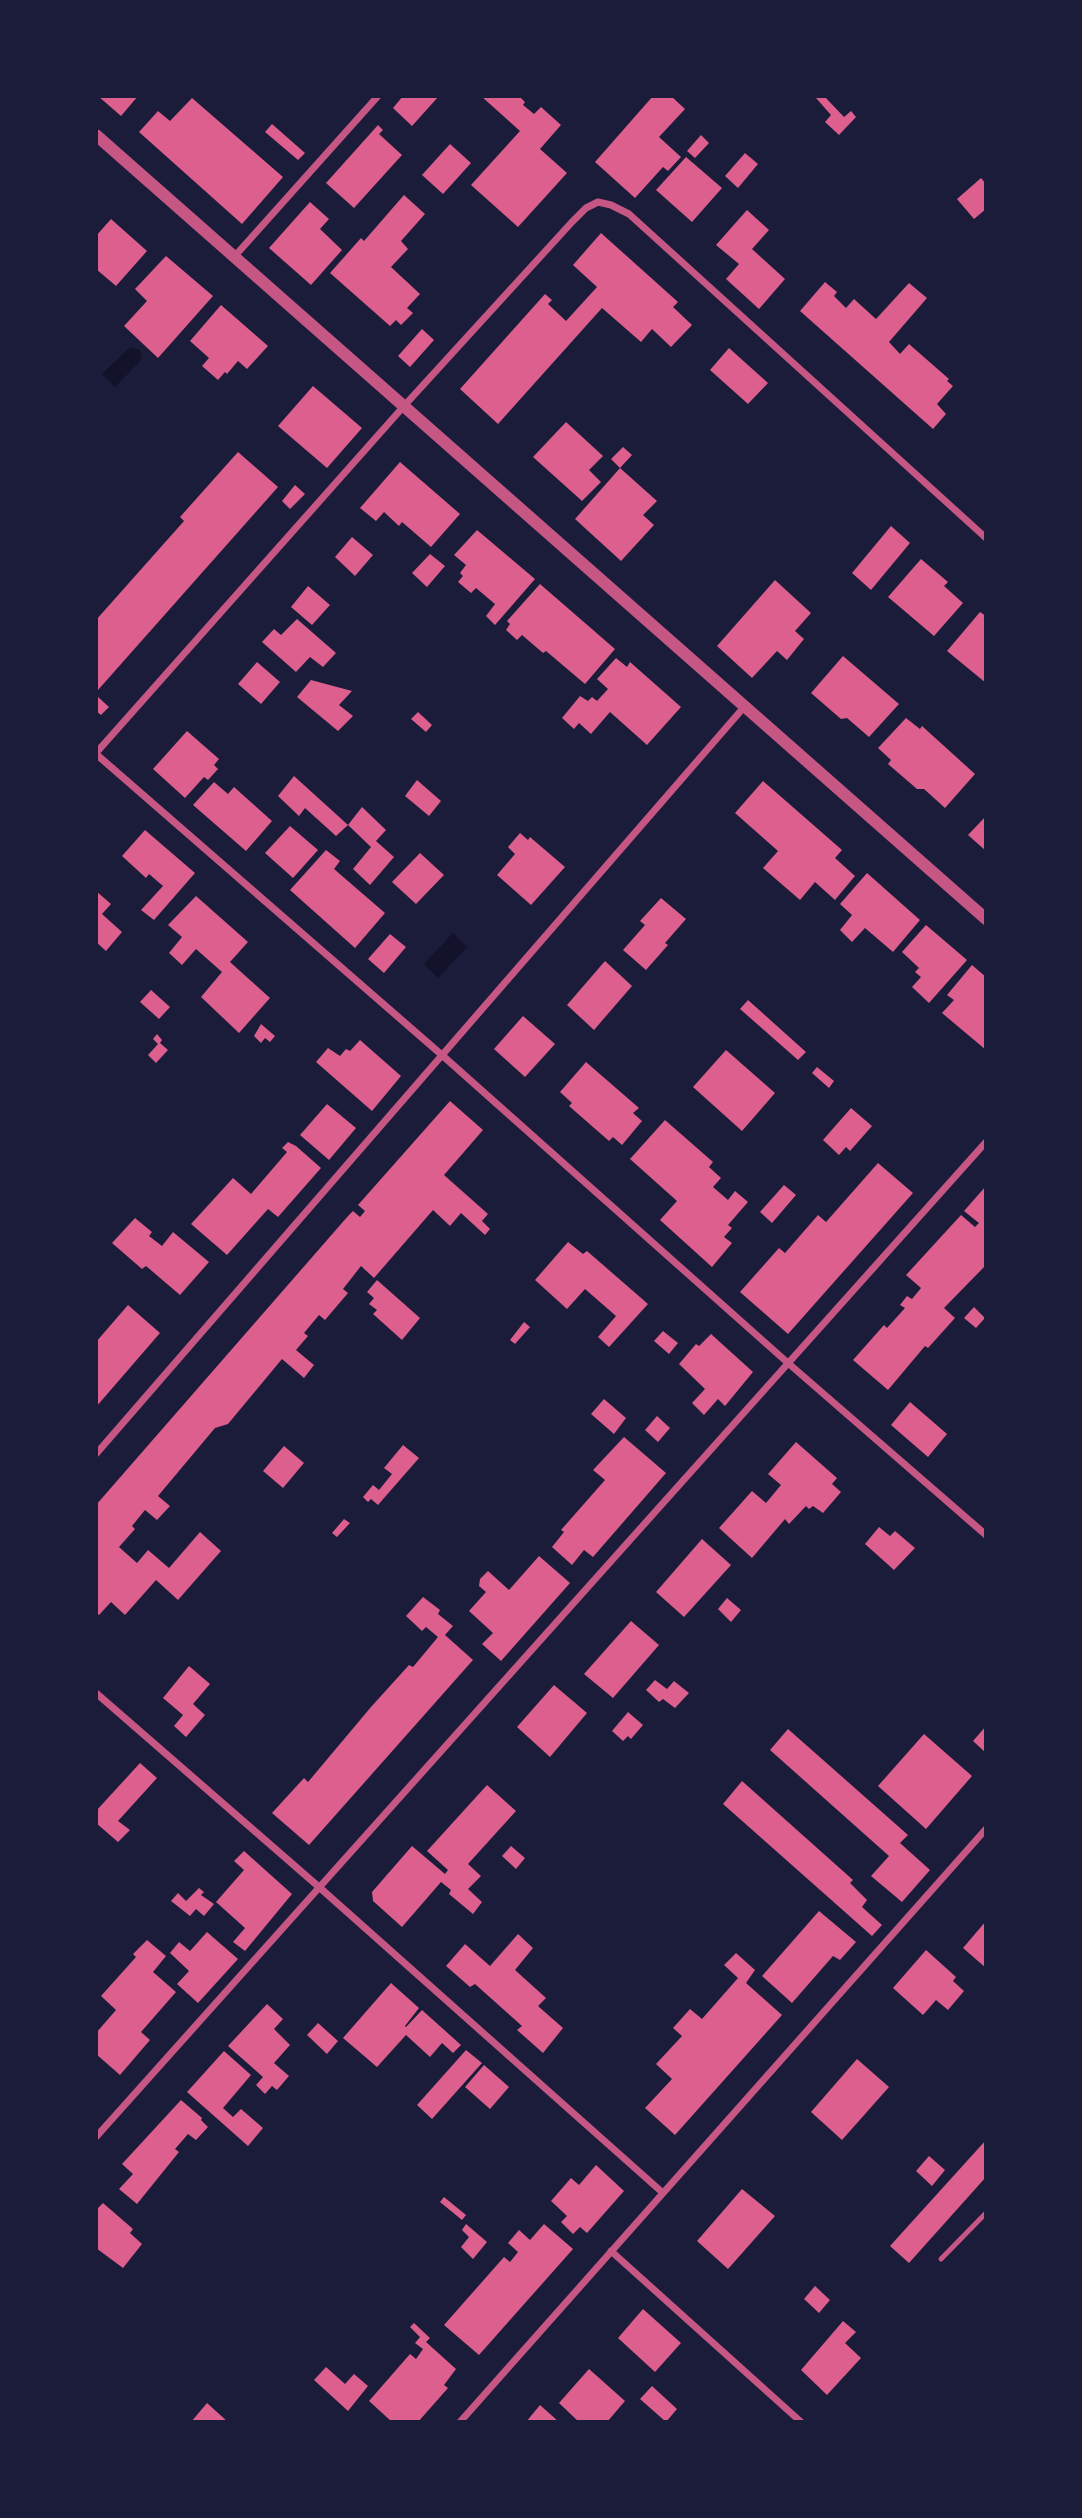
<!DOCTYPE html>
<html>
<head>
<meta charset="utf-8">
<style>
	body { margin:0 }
	#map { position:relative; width:1082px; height:2518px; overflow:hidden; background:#1b1b3a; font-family:Signika,sans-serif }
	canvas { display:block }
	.frame { position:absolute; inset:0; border:98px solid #1b1b3a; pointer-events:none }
</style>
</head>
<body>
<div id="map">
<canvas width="1082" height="2518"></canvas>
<div class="frame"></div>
</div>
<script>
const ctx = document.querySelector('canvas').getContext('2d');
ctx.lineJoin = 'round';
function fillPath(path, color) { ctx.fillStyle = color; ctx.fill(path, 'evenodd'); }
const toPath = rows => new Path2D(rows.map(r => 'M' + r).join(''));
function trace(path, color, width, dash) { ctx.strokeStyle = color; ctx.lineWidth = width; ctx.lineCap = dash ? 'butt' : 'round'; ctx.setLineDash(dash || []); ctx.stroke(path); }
fillPath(toPath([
	[130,347,140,350,142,359,115,387,102,374],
	[453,933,467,947,438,978,424,964]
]), '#12122b');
fillPath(toPath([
	[98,96,138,96,121,116],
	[403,96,439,96,412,126,393,108],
	[481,96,519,96,525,102,523,105,534,114,541,107,561,125,540,149,567,173,518,227,471,185,520,131],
	[653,96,671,96,685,109,659,137,681,157,668,171,663,167,635,198,595,162],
	[817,96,824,96,844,117,851,111,856,117,839,135,825,122,831,115,816,98],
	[192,98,283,177,242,224,139,132,158,111,170,121],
	[272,124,305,153,298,160,265,132],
	[378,125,383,130,379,134,402,155,354,208,326,183],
	[701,135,709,143,695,158,687,151],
	[450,144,471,163,443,194,422,175],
	[745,153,758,164,738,188,725,176],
	[686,157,722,188,692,222,656,190],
	[981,178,986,184,986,209,974,219,957,199],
	[404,195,425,214,401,241,408,249,391,267,420,294,407,308,413,313,401,325,396,320,390,326,330,273,361,238,364,241],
	[310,202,329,219,320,229,342,250,311,285,269,248],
	[747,210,769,230,752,249,785,279,759,309,726,279,739,264,716,245],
	[111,219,147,251,116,286,96,269,96,236],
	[601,233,678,302,673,307,692,325,671,347,652,329,641,342,602,308,498,424,460,389,545,294,552,300,548,304,566,321,597,287,573,265],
	[166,256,213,296,158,358,124,326,147,301,135,289],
	[825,282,837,292,834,296,846,308,854,299,876,319,909,283,927,298,889,342,900,354,909,344,949,379,947,381,953,386,937,404,946,414,933,429,800,311],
	[221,305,268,346,247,369,238,361,227,374,225,372,218,380,202,366,209,358,190,341],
	[422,329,434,340,410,367,398,356],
	[729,348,768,383,748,404,710,370],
	[313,386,362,428,327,468,278,426],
	[566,422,603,456,589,470,601,482,582,501,533,457],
	[623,447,632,455,620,468,611,459],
	[238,452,278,487,98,690,96,688,96,620,184,521,180,517],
	[400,462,460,514,431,547,402,522,399,526,384,512,376,521,360,508],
	[620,468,657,501,643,515,654,525,621,561,575,519],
	[295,485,305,494,290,509,282,501],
	[891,526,910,543,871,590,852,573],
	[477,530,535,579,495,625,486,616,495,604,476,588,471,593,458,582,463,576,460,573,466,565,454,555],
	[352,537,373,555,355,576,335,557],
	[430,554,445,566,427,587,412,573],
	[921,559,948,582,944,586,963,603,934,636,888,597],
	[775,580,811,613,795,631,804,639,787,660,777,651,752,678,717,646],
	[540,584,615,649,585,684,546,651,543,653,522,635,517,640,506,630,510,624,507,621],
	[308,586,330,605,312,625,291,607],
	[980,612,986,616,986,683,947,651],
	[297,619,336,653,323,667,310,657,296,672,262,642,274,629,281,635],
	[843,656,899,704,869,737,847,718,841,719,811,693],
	[616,658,627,667,630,662,681,707,647,745,610,712,591,734,579,723,574,729,562,718,580,696,588,701,592,697,597,701,608,689,597,679],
	[257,662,280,682,261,704,238,684],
	[311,680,352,691,339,705,353,716,338,731,297,697],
	[98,697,109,707,101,715,96,711],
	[418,712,432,725,426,732,411,719],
	[906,718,920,729,922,726,975,774,945,808,924,789,917,789,888,764,891,760,878,748],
	[187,731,219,759,214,765,218,769,208,780,204,777,185,798,153,769],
	[294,776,348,825,336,836,305,808,299,816,278,796],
	[417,780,441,801,429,816,405,796],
	[763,781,842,850,835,858,855,876,835,900,815,882,800,900,763,868,778,851,735,813],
	[214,782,228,794,234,787,272,821,246,851,193,805],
	[362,807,386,830,376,841,394,857,370,885,353,869,371,847,348,825],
	[986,816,986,851,968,835],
	[290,826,318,850,293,878,265,853],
	[145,830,195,873,154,920,141,910,163,886,149,874,146,878,122,856],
	[520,833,528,840,530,837,565,867,531,905,497,875,515,854,508,847],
	[326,850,340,861,334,869,385,913,355,948,290,890],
	[420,853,444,875,416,904,392,882],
	[867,873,920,920,893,952,865,928,852,942,840,930,852,915,840,904],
	[96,891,111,904,102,914,122,932,106,951,96,942],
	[196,896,248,942,230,962,270,998,239,1033,201,997,222,972,196,949,182,965,169,953,182,937,168,925],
	[661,898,686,919,665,943,668,945,646,970,623,950,645,925,640,921],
	[926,925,967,960,929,1003,912,987,921,977,915,972,919,968,902,952],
	[390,934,406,947,384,973,368,959],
	[605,961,632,986,594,1030,567,1005],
	[972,965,986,977,986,1050,942,1013,954,1000,947,995],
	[151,990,170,1007,159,1019,140,1002],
	[748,1000,806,1052,798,1060,740,1009],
	[523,1016,555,1044,525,1077,494,1049],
	[261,1024,275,1036,270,1042,265,1038,261,1043,254,1036],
	[157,1034,162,1040,160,1043,168,1050,156,1063,148,1055,158,1044,153,1039],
	[360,1040,401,1076,372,1111,316,1062,328,1048,340,1056,346,1049,350,1051],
	[726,1050,775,1093,742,1131,693,1087],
	[586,1062,639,1108,633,1113,642,1121,622,1145,613,1137,609,1141,569,1106,572,1103,560,1092],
	[817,1067,834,1081,829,1088,812,1073],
	[450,1101,483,1130,444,1175,488,1214,482,1221,490,1229,485,1235,461,1213,450,1226,433,1210,374,1278,361,1266,343,1289,348,1293,325,1320,319,1315,304,1333,308,1336,296,1350,314,1365,304,1378,282,1359,228,1424,215,1428,158,1496,170,1506,157,1520,145,1510,132,1526,135,1529,119,1547,137,1563,148,1550,169,1568,200,1532,221,1551,178,1600,156,1580,125,1615,111,1602,99,1615,96,1613,96,1505,348,1216,353,1211,360,1217,365,1211,358,1205],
	[327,1104,356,1128,329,1160,300,1135],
	[851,1108,872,1126,850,1151,846,1147,839,1155,823,1140],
	[665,1120,713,1162,709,1167,721,1178,713,1187,728,1200,735,1191,748,1202,728,1225,732,1228,724,1237,732,1243,712,1267,660,1220,677,1201,630,1159],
	[288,1142,296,1146,321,1168,278,1217,268,1209,227,1255,191,1224,233,1178,251,1194,287,1152,282,1148],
	[878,1163,913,1193,788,1334,740,1292,779,1248,785,1253,818,1215,826,1222],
	[784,1185,796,1195,772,1223,760,1212],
	[986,1186,986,1265,944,1308,955,1318,928,1348,925,1346,888,1390,853,1360,884,1325,887,1328,905,1308,900,1305,907,1296,912,1299,921,1288,906,1275,961,1215,975,1227,979,1223,964,1211],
	[135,1218,152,1232,149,1236,162,1246,173,1232,209,1262,180,1295,146,1266,142,1269,112,1243],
	[568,1242,583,1254,587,1251,648,1304,609,1347,598,1337,616,1316,585,1289,567,1309,535,1280],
	[377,1280,420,1318,402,1340,373,1314,377,1310,369,1304,374,1298,367,1292],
	[128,1305,160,1333,96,1407,96,1342],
	[974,1307,985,1318,976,1328,964,1318],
	[524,1322,530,1327,515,1344,510,1340],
	[663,1331,678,1343,669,1354,654,1341],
	[711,1334,753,1372,725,1406,718,1399,704,1415,692,1403,705,1389,679,1364,696,1344,699,1346],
	[604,1399,626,1418,614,1434,591,1414],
	[910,1402,947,1434,928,1457,891,1425],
	[657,1416,670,1428,658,1442,645,1430],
	[624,1437,666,1473,593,1557,584,1550,572,1565,552,1547,564,1532,561,1530,605,1480,593,1470],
	[796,1442,837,1478,832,1484,841,1492,823,1513,813,1506,809,1509,806,1506,789,1524,785,1519,752,1558,719,1528,752,1491,766,1503,781,1485,768,1474],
	[403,1445,419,1458,378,1505,371,1499,368,1502,363,1497,373,1485,379,1490,392,1474,384,1468],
	[284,1446,304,1463,283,1488,263,1471],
	[344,1519,350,1523,337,1537,332,1533],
	[879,1527,890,1536,895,1531,915,1548,894,1570,865,1544],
	[702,1539,731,1565,684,1617,656,1592],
	[539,1556,570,1583,501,1661,482,1644,493,1633,469,1611,486,1592,479,1586,480,1579,488,1571,509,1590],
	[423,1597,440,1610,438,1614,453,1626,445,1635,473,1660,309,1845,272,1813,304,1778,308,1782,371,1707,409,1665,413,1667,438,1637,426,1627,422,1631,406,1616],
	[727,1598,741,1610,731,1622,718,1609],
	[631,1621,659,1645,613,1698,584,1674],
	[189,1666,210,1684,193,1704,205,1715,186,1737,174,1726,183,1715,163,1698],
	[655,1680,667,1689,674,1681,689,1693,675,1708,663,1699,659,1702,646,1690],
	[554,1685,587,1713,550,1757,517,1727],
	[628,1712,643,1725,631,1739,628,1736,623,1741,612,1731],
	[986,1726,986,1753,973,1741],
	[788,1729,908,1835,900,1843,930,1870,902,1902,871,1876,889,1856,770,1750],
	[924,1734,972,1776,926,1829,878,1786],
	[140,1763,157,1778,118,1821,130,1830,118,1842,96,1823,96,1811],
	[742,1781,853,1880,850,1883,867,1900,862,1907,882,1925,872,1936,723,1804],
	[487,1785,516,1811,468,1864,481,1876,468,1889,482,1902,473,1914,449,1894,451,1890,441,1882,402,1927,373,1901,372,1892,412,1846,445,1874,448,1870,427,1851],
	[511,1846,525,1858,516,1869,502,1856],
	[244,1851,292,1894,245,1951,233,1942,245,1928,216,1902,244,1870,234,1861],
	[199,1888,204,1892,201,1895,214,1904,204,1916,196,1909,190,1916,171,1901,178,1893,186,1901],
	[819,1911,856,1942,840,1960,833,1956,792,2003,762,1976],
	[986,1921,986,1968,963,1948],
	[207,1932,238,1959,198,2003,177,1984,189,1971,170,1953,179,1942,190,1951],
	[518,1934,533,1948,515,1970,546,1998,538,2006,563,2028,543,2053,517,2030,522,2026,475,1984,470,1987,446,1966,465,1944,490,1966],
	[147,1940,166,1956,153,1972,176,1992,141,2032,150,2040,120,2075,96,2054,96,2033,116,2010,101,1996,136,1957,133,1954],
	[926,1950,956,1977,953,1981,964,1991,948,2010,936,2000,923,2015,893,1988],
	[736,1953,755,1970,746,1983,782,2015,675,2135,645,2108,672,2079,656,2064,682,2036,673,2028,690,2009,702,2019,738,1978,724,1965],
	[391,1983,419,2008,405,2026,406,2027,422,2010,461,2045,453,2053,442,2043,430,2057,406,2035,377,2067,343,2038],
	[267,2004,283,2019,274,2029,290,2045,274,2063,289,2076,277,2090,272,2086,265,2094,256,2085,263,2077,228,2046],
	[318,2023,338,2041,327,2054,307,2035],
	[466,2050,482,2063,432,2119,417,2105],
	[224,2051,251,2075,223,2108,233,2117,241,2109,263,2128,248,2146,187,2092],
	[857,2059,889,2087,842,2140,811,2112],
	[484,2065,509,2087,490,2109,465,2087],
	[181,2100,202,2118,201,2120,208,2127,196,2140,188,2134,175,2149,179,2152,137,2204,119,2189,133,2174,122,2164],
	[986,2140,986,2177,909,2263,890,2246],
	[929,2156,945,2170,932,2186,916,2171],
	[596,2165,624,2191,587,2233,580,2227,573,2234,561,2222,567,2216,551,2201,571,2178,579,2185],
	[742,2189,775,2216,728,2269,697,2241],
	[444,2197,466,2215,462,2220,440,2202],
	[103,2203,133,2229,130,2233,142,2244,123,2268,96,2248,96,2210],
	[466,2224,487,2242,473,2259,461,2247,469,2237,462,2230],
	[544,2224,573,2249,479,2355,444,2325,504,2257,510,2262,518,2252,508,2243,519,2230,530,2240],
	[815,2286,830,2300,819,2313,804,2299],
	[643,2309,681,2343,655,2372,618,2338],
	[843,2321,856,2332,845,2343,861,2358,827,2395,801,2370],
	[414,2323,430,2338,426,2342,456,2369,444,2385,448,2388,418,2422,392,2422,369,2401,410,2354,416,2359,423,2349,415,2343,420,2337,410,2327],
	[326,2367,345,2384,354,2374,368,2386,348,2411,314,2380],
	[589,2369,625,2401,607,2422,579,2422,559,2403],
	[652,2386,677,2409,666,2422,640,2399],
	[207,2403,228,2422,191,2422],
	[540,2405,559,2422,526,2422]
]), '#dd5f8e');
trace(toPath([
	[941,2259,986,2213]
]), '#c65784', 5);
trace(toPath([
	[234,257,378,96],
	[96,753,404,406,572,222,586,208,598,202,611,205,629,214,986,538],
	[96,754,443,1056,788,1363,986,1535],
	[96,1454,745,706],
	[96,1693,319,1887,663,2193],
	[96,2137,986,1142],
	[611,2251,801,2422],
	[460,2422,986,1829]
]), '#c65784', 7);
trace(toPath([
	[96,135,986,919]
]), '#c65784', 12);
</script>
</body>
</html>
